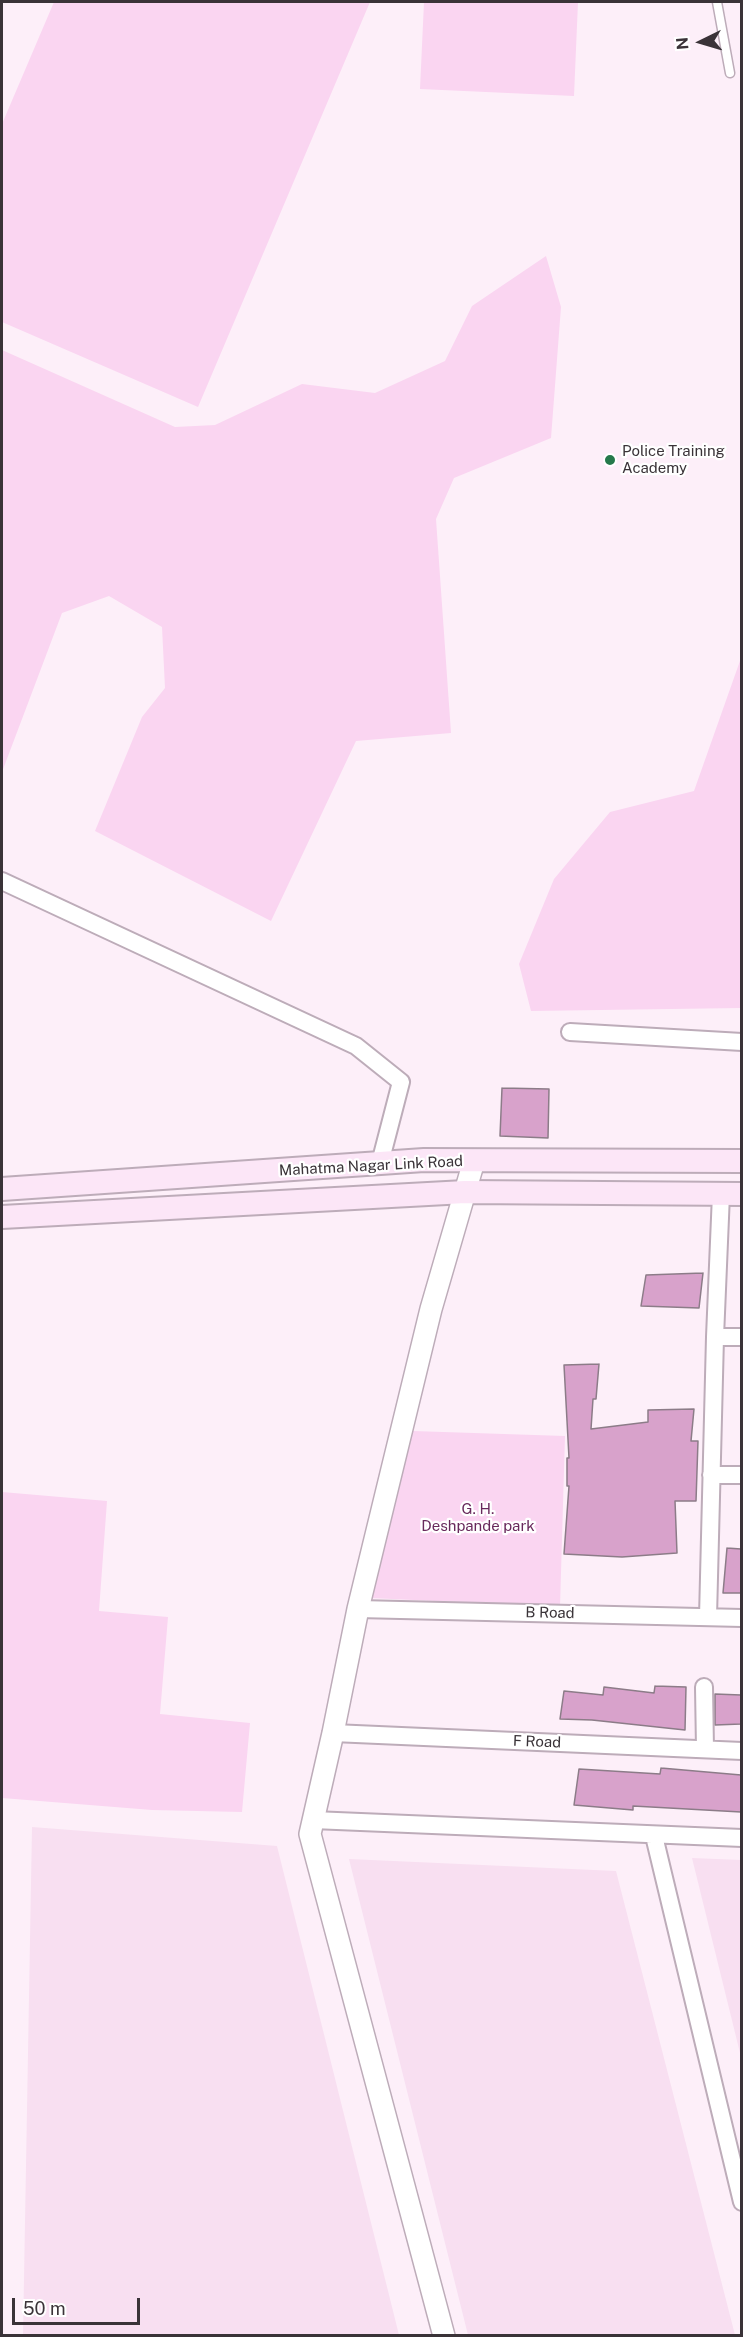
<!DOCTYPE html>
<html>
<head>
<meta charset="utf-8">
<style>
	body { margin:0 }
	#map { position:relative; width:743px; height:2337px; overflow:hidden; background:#fdeff9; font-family:"Public Sans",sans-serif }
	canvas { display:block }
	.frame { position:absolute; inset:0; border:3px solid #3a3338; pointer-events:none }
	.north { position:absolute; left:671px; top:12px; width:60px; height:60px; -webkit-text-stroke:4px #fff; paint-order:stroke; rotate:265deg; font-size:16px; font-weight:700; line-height:24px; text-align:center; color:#3a3338 }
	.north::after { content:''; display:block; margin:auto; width:21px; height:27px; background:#3a3338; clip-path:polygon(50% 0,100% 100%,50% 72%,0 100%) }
	.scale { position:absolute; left:12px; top:2298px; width:128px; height:27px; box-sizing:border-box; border:3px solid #3a3338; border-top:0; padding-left:8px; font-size:18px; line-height:21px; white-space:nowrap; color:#3a3338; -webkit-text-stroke:4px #fff; paint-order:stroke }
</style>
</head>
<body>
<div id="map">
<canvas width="743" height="2337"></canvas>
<div class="frame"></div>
<div class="north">N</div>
<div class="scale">50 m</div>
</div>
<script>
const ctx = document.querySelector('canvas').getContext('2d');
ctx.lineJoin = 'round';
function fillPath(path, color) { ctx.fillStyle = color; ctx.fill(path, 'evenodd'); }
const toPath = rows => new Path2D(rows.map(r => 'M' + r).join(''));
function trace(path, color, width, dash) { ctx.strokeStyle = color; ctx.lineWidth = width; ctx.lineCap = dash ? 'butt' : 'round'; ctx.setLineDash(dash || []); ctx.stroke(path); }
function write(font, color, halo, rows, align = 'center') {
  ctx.font = font + ' "Public Sans",sans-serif'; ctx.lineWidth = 4.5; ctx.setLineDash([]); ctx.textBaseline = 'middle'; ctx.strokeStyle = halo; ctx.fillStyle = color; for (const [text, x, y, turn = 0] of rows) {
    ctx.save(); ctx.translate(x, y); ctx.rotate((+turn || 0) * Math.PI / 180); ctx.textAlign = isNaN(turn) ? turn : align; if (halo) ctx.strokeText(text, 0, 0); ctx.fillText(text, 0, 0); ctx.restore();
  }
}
fillPath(toPath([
	[32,1827,277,1846,399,2335,23,2335],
	[692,1858,741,1860,741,2057],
	[349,1859,616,1871,735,2335,468,2335]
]), '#f8dff1');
fillPath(toPath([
	[54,2,370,2,198,407,2,322,2,124],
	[424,2,578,2,574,96,420,89],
	[546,256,561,307,551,438,454,478,436,519,451,733,356,741,271,921,95,831,142,717,165,688,162,627,109,596,62,613,2,772,2,350,175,427,215,425,302,384,375,393,445,361,472,306],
	[741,658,741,1008,531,1011,519,964,554,879,610,812,694,791],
	[413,1431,565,1436,560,1607,371,1598],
	[2,1492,107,1501,99,1611,168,1617,160,1714,250,1723,242,1812,152,1810,2,1798]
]), '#fad5f1');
const building = toPath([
	[502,1088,549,1089,548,1138,500,1136,502,1088],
	[703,1273,699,1308,641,1306,646,1275,703,1273],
	[599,1364,596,1399,593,1399,591,1429,648,1422,648,1410,694,1409,691,1441,698,1441,696,1501,675,1501,677,1553,622,1557,564,1554,569,1486,567,1486,567,1458,569,1458,564,1365,599,1364],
	[727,1548,741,1549,741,1593,723,1593,727,1548],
	[655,1686,686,1687,685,1730,592,1720,560,1719,564,1691,603,1695,604,1687,654,1693,655,1686],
	[715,1694,741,1695,741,1724,715,1725,715,1694],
	[661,1768,741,1775,741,1812,633,1806,633,1810,574,1805,579,1769,660,1774,661,1768]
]);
fillPath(building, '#d8a2cb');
trace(building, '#8c7c88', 1.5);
const service = toPath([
	[717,2,730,73]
]);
const minor = toPath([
	[2,881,356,1046,401,1082,380,1163],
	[570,1032,742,1042],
	[715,1337,742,1337],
	[711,1475,742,1475],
	[358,1609,742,1618],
	[708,1617,715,1337,721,1194],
	[704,1687,705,1749],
	[333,1733,742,1751],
	[313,1820,742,1838],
	[654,1836,742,2202]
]);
const tertiary = toPath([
	[444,2336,310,1834,333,1733,358,1609,431,1309,474,1161]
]);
const secondary = toPath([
	[2,1189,424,1160,742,1161],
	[2,1217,465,1192,742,1194]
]);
trace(service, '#bdacb9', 11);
trace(minor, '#bdacb9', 20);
trace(tertiary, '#bdacb9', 24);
trace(secondary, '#bdacb9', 26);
trace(service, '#fff', 8);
trace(minor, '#fff', 16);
trace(tertiary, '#fff', 21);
trace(secondary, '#fce6f7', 22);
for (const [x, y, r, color] of [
	[610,460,6,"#25794b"]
]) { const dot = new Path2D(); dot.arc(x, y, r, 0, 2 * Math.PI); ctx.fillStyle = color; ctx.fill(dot); trace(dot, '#fff', 2); }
write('15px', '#3a3338', '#fff', [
	["Police Training",622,451],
	["Academy",622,468]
], 'left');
write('15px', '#3a3338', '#fff', [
	["Mahatma Nagar Link Road",371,1166,-3],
	["B Road",550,1613,1],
	["F Road",537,1742,2]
]);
write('15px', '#68295c', '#fff', [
	["G. H.",478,1509],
	["Deshpande park",478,1526]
]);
</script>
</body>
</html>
